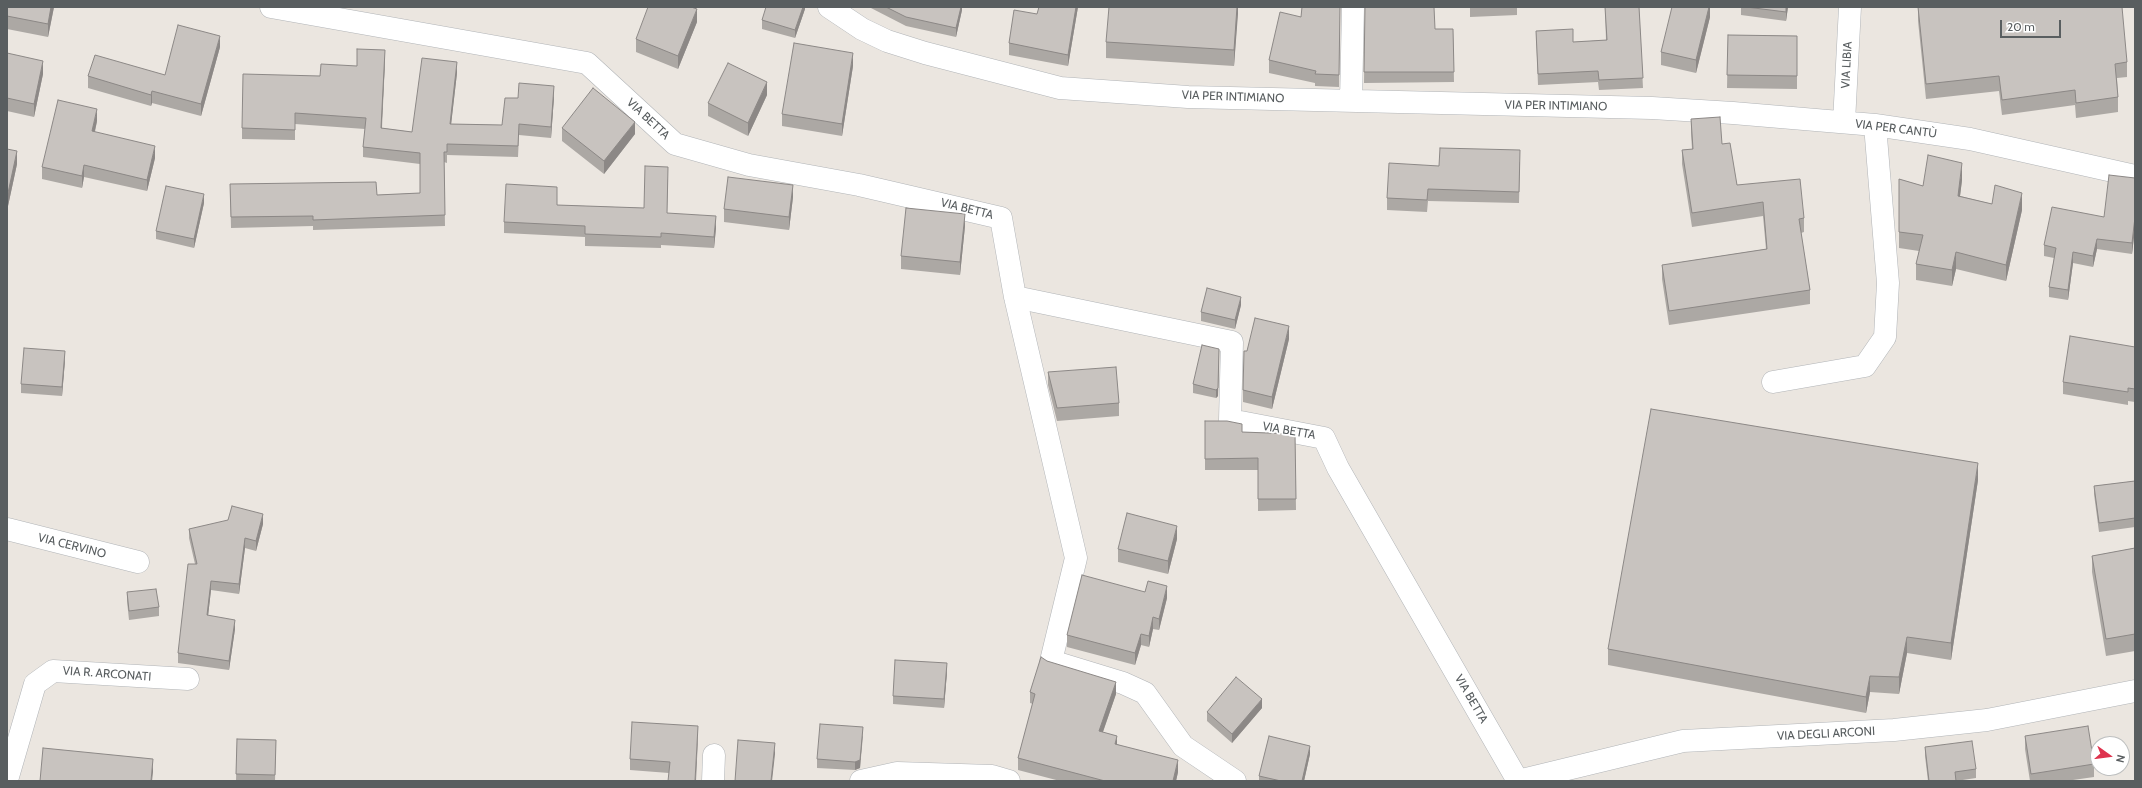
<!DOCTYPE html>
<html>
<head>
<meta charset="utf-8">
<style>
	body { margin:0 }
	#map { position:relative; width:2142px; height:788px; overflow:hidden; background:#ebe6e0; font-family:Cabin,sans-serif }
	canvas { display:block }
	.frame { position:absolute; inset:0; border:8px solid #595e60; pointer-events:none }
	.north { position:absolute; left:2090px; top:736px; width:40px; height:40px; box-sizing:border-box; background:#fff; border:1px solid #bdbfbf; border-radius:50%; rotate:104deg; font-size:11px; font-weight:700; line-height:16px; text-align:center; color:#595e60 }
	.north::after { content:''; display:block; margin:auto; width:14px; height:18px; background:#de334e; clip-path:polygon(50% 0,100% 100%,50% 72%,0 100%) }
	.scale { position:absolute; left:2000px; top:20px; width:61px; height:18px; box-sizing:border-box; border:2px solid #595e60; border-top:0; padding-left:5px; font-size:12px; line-height:14px; white-space:nowrap; color:#595e60; -webkit-text-stroke:3px #fff; paint-order:stroke }
</style>
</head>
<body>
<div id="map">
<canvas width="2142" height="788"></canvas>
<div class="frame"></div>
<div class="north">N</div>
<div class="scale">20 m</div>
</div>
<script>
const ctx = document.querySelector('canvas').getContext('2d');
ctx.lineJoin = 'round';
const toPath = rows => new Path2D(rows.map(r => 'M' + r).join(''));
function trace(path, color, width, dash) { ctx.strokeStyle = color; ctx.lineWidth = width; ctx.lineCap = dash ? 'butt' : 'round'; ctx.setLineDash(dash || []); ctx.stroke(path); }
function fillPath(path, color) { ctx.fillStyle = color; ctx.fill(path, 'evenodd'); }
function write(font, color, halo, rows, align = 'center') {
  ctx.font = font + ' Cabin,sans-serif'; ctx.lineWidth = 3.5; ctx.setLineDash([]); ctx.textBaseline = 'middle'; ctx.strokeStyle = halo; ctx.fillStyle = color; for (const [text, x, y, turn = 0] of rows) {
    ctx.save(); ctx.translate(x, y); ctx.rotate((+turn || 0) * Math.PI / 180); ctx.textAlign = isNaN(turn) ? turn : align; if (halo) ctx.strokeText(text, 0, 0); ctx.fillText(text, 0, 0); ctx.restore();
  }
}
const minor = toPath([
	[271,7,587,63,675,144,749,165,859,185,1001,218,1015,297,1076,558,1051,661,1123,683,1145,693,1183,746,1235,781],
	[829,7,862,29,887,41,925,53,1060,88,1188,97,1652,108,1733,113,1875,125,1970,139,2135,176],
	[1351,101,1353,7],
	[1844,122,1850,7],
	[1015,297,1232,342,1230,420,1324,438,1338,468,1518,781],
	[1773,382,1865,366,1885,337,1888,283,1875,125],
	[7,529,138,562],
	[7,780,35,684,53,671,188,679],
	[713,781,714,755],
	[861,781,897,773,992,776,1009,781],
	[1518,781,1683,741,1894,730,1987,720,2135,691]
]);
trace(minor, '#b1b4b7', 23);
trace(minor, '#fff', 22);
fillPath(toPath([
	[7,7,54,7,48,37,7,29],
	[805,7,805,9,795,38,762,29,762,20],
	[869,7,962,7,962,10,956,37,906,26],
	[1078,7,1068,66,1009,55,1009,43,1037,14],
	[1238,7,1234,66,1106,58,1106,42],
	[1340,7,1339,87,1315,86,1315,83,1269,73,1269,60,1301,17],
	[1365,7,1435,29,1453,29,1454,82,1364,83],
	[1470,7,1528,7,1517,8,1517,15,1470,17],
	[1605,7,1639,7,1643,88,1599,90,1598,82,1538,85,1536,31,1573,42,1606,40],
	[1710,7,1710,17,1696,73,1661,65,1661,52],
	[1741,7,1788,7,1786,21,1741,15],
	[1918,7,2127,62,2127,77,2117,78,2118,97,2118,112,2076,118,2075,105,2002,115,1999,91,1926,99,1918,21],
	[697,22,678,69,636,52,636,39],
	[1728,35,1797,36,1797,89,1727,88],
	[220,47,201,116,152,103,151,106,88,88,88,76,165,75],
	[7,53,43,74,34,117,7,111],
	[385,61,382,128,412,132,457,73,451,124,502,125,518,98,554,97,551,138,519,135,518,157,447,155,447,163,444,162,445,226,313,230,313,226,231,228,230,184,377,195,420,193,420,164,363,157,363,147,365,129,295,124,295,140,242,139,242,128,320,76],
	[853,66,842,136,782,126,782,114],
	[767,95,748,136,708,116,708,103],
	[1691,119,1722,144,1737,185,1804,218,1804,232,1801,233,1810,290,1810,304,1669,325,1662,279,1662,265,1766,249,1763,216,1692,227,1682,164,1682,150,1692,149,1691,133],
	[97,121,95,132,155,158,147,191,84,177,82,188,42,179,42,167],
	[562,128,635,134,604,174,562,141],
	[7,149,17,164,8,206,7,206],
	[1520,162,1519,203,1428,201,1427,212,1387,210,1387,198,1439,166],
	[2135,178,2135,228,2132,254,2097,249,2093,267,2073,263,2068,300,2049,297,2049,287,2054,258,2044,256,2044,245,2104,217],
	[668,179,667,213,716,228,714,248,661,245,661,248,585,246,585,237,504,233,504,222,557,199,557,205,644,208],
	[1899,179,1923,186,1962,180,1960,196,1992,204,2022,210,2006,281,1956,269,1952,286,1916,280,1916,264,1919,251,1899,248],
	[793,197,789,230,724,222,724,209],
	[204,203,194,248,156,239,156,231],
	[965,226,960,275,901,269,901,256],
	[1241,305,1235,329,1201,321,1201,312],
	[1289,339,1272,409,1243,402,1243,390,1247,351],
	[2135,347,2135,402,2128,401,2128,405,2063,394,2063,382],
	[1219,349,1218,396,1216,398,1193,393,1193,384],
	[65,360,62,396,21,393,21,384],
	[1048,372,1119,403,1119,416,1057,421,1048,385],
	[1205,421,1242,432,1295,434,1296,510,1258,511,1258,470,1205,470],
	[1978,480,1951,660,1907,653,1899,694,1870,692,1866,713,1608,665,1608,649],
	[2135,481,2135,527,2099,532,2094,494,2094,486],
	[263,524,256,551,245,548,239,594,211,590,208,616,235,629,229,670,178,663,178,653,195,564,189,538,189,529],
	[1177,539,1168,574,1118,562,1118,549],
	[2135,548,2135,651,2106,656,2092,572,2092,556],
	[127,592,159,607,159,616,129,620,127,601],
	[1167,598,1159,630,1153,629,1149,647,1141,645,1135,665,1067,647,1067,635],
	[1047,661,1116,694,1103,732,1117,744,1178,772,1176,781,1060,781,1018,770,1018,758,1033,704,1030,703,1030,692],
	[947,672,944,708,893,704,893,696],
	[1262,708,1232,743,1207,721,1207,712],
	[863,736,860,768,855,770,817,768,817,759],
	[2025,736,2094,764,2094,777,2066,781,2030,781,2025,749],
	[698,737,669,773,630,770,630,759],
	[237,739,276,740,275,781,236,781],
	[1925,747,1976,769,1976,778,1956,781,1928,781,1925,756],
	[1310,754,1304,781,1259,781,1259,776]
]), '#aca8a4');
fillPath(toPath([
	[51,7,54,7,48,37,48,24],
	[803,7,805,7,805,9,795,38,795,30],
	[961,7,962,7,962,10,956,37,956,28],
	[1076,7,1078,7,1068,66,1068,55],
	[1237,7,1238,7,1238,14,1234,66,1234,50],
	[1709,7,1710,7,1710,17,1696,73,1696,60],
	[1786,7,1788,7,1786,21],
	[697,9,697,22,678,69,678,56],
	[220,36,220,47,201,116,201,104],
	[385,50,385,61,381,139,381,128],
	[853,53,853,66,842,136,842,124],
	[43,61,43,74,34,117,34,104],
	[457,62,457,73,450,134,450,124],
	[767,82,767,95,748,136,748,123],
	[554,86,554,97,551,138,551,127],
	[152,91,152,103,151,106,151,95],
	[97,109,97,121,92,143,92,131],
	[635,122,635,134,604,174,604,161],
	[155,146,155,158,147,191,147,180],
	[17,151,17,164,8,206,8,193],
	[1962,163,1962,180,1958,212,1958,196],
	[84,165,84,177,82,188,82,176],
	[793,185,793,197,789,230,789,217],
	[2022,193,2022,210,2006,281,2006,265],
	[204,194,204,203,194,248,194,239],
	[965,214,965,226,960,275,960,262],
	[716,216,716,228,714,248,714,237],
	[2135,217,2135,228,2132,254,2132,243],
	[2097,239,2097,249,2093,267,2093,256],
	[1956,252,1956,269,1952,286,1952,270],
	[2073,252,2073,263,2068,300,2068,290],
	[1241,297,1241,305,1235,329,1235,320],
	[1289,326,1289,339,1272,409,1272,397],
	[1219,349,1218,396,1216,398,1216,390],
	[65,351,65,360,62,396,62,387],
	[1978,463,1978,480,1951,660,1951,643],
	[263,514,263,524,256,551,256,541],
	[1177,526,1177,539,1168,574,1168,561],
	[245,538,245,548,239,594,239,584],
	[211,581,211,590,207,625,207,615],
	[1167,586,1167,598,1159,630,1159,619],
	[1153,617,1153,629,1149,647,1149,636],
	[235,620,235,629,229,670,229,661],
	[1141,634,1141,645,1135,665,1135,653],
	[1907,637,1907,653,1899,694,1899,677],
	[947,663,947,672,944,708,944,699],
	[1870,676,1870,692,1866,713,1866,697],
	[1116,682,1116,694,1099,743,1099,731],
	[1262,699,1262,708,1232,743,1232,734],
	[698,726,698,737,696,781,695,781],
	[863,727,860,768,855,770,855,762],
	[1117,736,1117,748,1115,744],
	[775,743,775,754,772,781,771,781],
	[1310,746,1310,754,1304,781,1302,781],
	[153,759,153,772,152,781,151,781],
	[1178,760,1178,772,1176,781,1173,781]
]), '#8c8886');
const building = toPath([
	[7,7,51,7,48,24,7,16,7,7],
	[648,7,691,7,697,9,678,56,636,39,648,7],
	[766,7,803,7,795,30,762,20,766,7],
	[886,7,961,7,956,28,906,17,886,7],
	[1039,7,1076,7,1068,55,1009,43,1014,10,1037,14,1039,7],
	[1109,7,1237,7,1234,50,1106,42,1109,7],
	[1302,7,1340,7,1339,75,1315,74,1316,71,1269,60,1280,12,1301,17,1302,7],
	[1365,7,1434,7,1435,29,1453,29,1454,72,1364,72,1365,7],
	[1605,7,1639,7,1643,78,1599,80,1598,71,1538,74,1536,31,1573,29,1573,42,1607,40,1605,7],
	[1672,7,1709,7,1696,60,1661,52,1672,7],
	[1746,7,1786,7,1786,12,1746,7],
	[1918,7,2122,7,2127,62,2115,64,2118,97,2076,103,2075,90,2002,100,1999,76,1926,84,1918,7],
	[178,25,220,36,201,104,152,91,151,95,88,76,95,55,165,75,178,25],
	[1728,35,1797,36,1797,76,1727,75,1728,35],
	[794,43,853,53,842,124,782,114,794,43],
	[357,49,385,50,381,128,412,132,422,58,457,62,450,124,502,125,505,98,518,98,519,83,554,86,551,127,519,124,518,146,447,144,447,152,444,152,445,215,313,220,313,216,231,217,230,184,376,182,377,195,420,193,420,153,363,147,366,118,295,113,295,130,242,128,243,74,320,76,321,64,357,66,357,49],
	[7,53,43,61,34,104,7,98,7,53],
	[728,63,767,82,748,123,708,103,728,63],
	[593,88,635,122,604,161,562,128,593,88],
	[58,100,97,109,92,131,155,146,147,180,84,165,82,176,42,167,58,100],
	[1720,117,1722,144,1730,143,1737,185,1800,179,1804,218,1799,219,1810,290,1669,311,1662,265,1767,249,1763,202,1692,213,1682,150,1693,149,1691,119,1720,117],
	[1440,148,1520,150,1519,192,1428,189,1427,200,1387,198,1389,163,1439,166,1440,148],
	[7,149,17,151,8,193,7,193,7,149],
	[1928,155,1962,163,1958,196,1992,204,1995,185,2022,193,2006,265,1956,252,1952,270,1916,264,1923,235,1899,232,1899,179,1923,186,1928,155],
	[645,166,668,167,667,213,716,216,714,237,661,233,661,237,585,234,585,226,504,222,506,184,557,187,557,205,644,208,645,166],
	[2109,175,2135,178,2135,217,2132,243,2097,239,2093,256,2073,252,2068,290,2049,287,2056,248,2044,245,2052,207,2104,217,2109,175],
	[728,177,793,185,789,217,724,209,728,177],
	[166,186,204,194,194,239,156,231,166,186],
	[906,208,965,214,960,262,901,256,906,208],
	[1207,288,1241,297,1235,320,1201,312,1207,288],
	[1255,318,1289,326,1272,397,1243,390,1244,351,1247,351,1255,318],
	[2070,336,2135,347,2135,389,2128,388,2128,392,2063,382,2070,336],
	[1202,345,1219,349,1218,388,1216,390,1193,384,1202,345],
	[24,348,65,351,62,387,21,384,24,348],
	[1116,367,1119,403,1057,408,1048,372,1116,367],
	[1651,409,1978,463,1951,643,1907,637,1899,677,1870,676,1866,697,1608,649,1651,409],
	[1205,421,1227,421,1242,424,1242,432,1295,434,1296,499,1258,499,1258,458,1205,459,1205,421],
	[2135,481,2135,518,2099,523,2094,486,2135,481],
	[232,506,263,514,256,541,245,538,239,584,211,581,207,615,235,620,229,661,178,653,188,564,197,564,189,529,228,520,232,506],
	[1127,513,1177,526,1168,561,1118,549,1127,513],
	[2135,548,2135,634,2106,639,2092,556,2135,548],
	[1082,575,1145,592,1148,581,1167,586,1159,619,1153,617,1149,636,1141,634,1135,653,1067,635,1082,575],
	[156,589,159,607,129,611,127,592,156,589],
	[1041,657,1047,661,1116,682,1099,731,1117,736,1115,744,1178,760,1173,781,1105,781,1018,758,1035,694,1030,692,1041,657],
	[895,660,947,663,944,699,893,696,895,660],
	[1236,677,1262,699,1232,734,1207,712,1236,677],
	[632,722,698,726,695,781,668,781,670,762,630,759,632,722],
	[820,724,863,727,860,760,855,762,817,759,820,724],
	[2088,726,2094,764,2031,774,2025,736,2088,726],
	[1269,736,1310,746,1302,781,1281,781,1259,776,1269,736],
	[237,739,276,740,275,775,236,774,237,739],
	[738,740,775,743,771,781,735,781,738,740],
	[1972,741,1976,769,1955,772,1956,781,1929,781,1925,747,1972,741],
	[43,748,153,759,151,781,40,781,43,748]
]);
fillPath(building, '#c8c3bf');
trace(building, '#8c8886', 1);
write('12px', '#595e60', '#fff', [
	["VIA LIBIA",1847,65,-87],
	["VIA PER INTIMIANO",1233,97,2],
	["VIA PER INTIMIANO",1556,106,1],
	["VIA BETTA",648,119,43],
	["VIA PER CANTÙ",1896,129,7],
	["VIA BETTA",967,209,14],
	["VIA BETTA",1289,431,10],
	["VIA CERVINO",72,546,14],
	["VIA R. ARCONATI",107,674,4],
	["VIA BETTA",1471,699,60],
	["VIA DEGLI ARCONI",1826,734,-3]
]);
</script>
</body>
</html>
